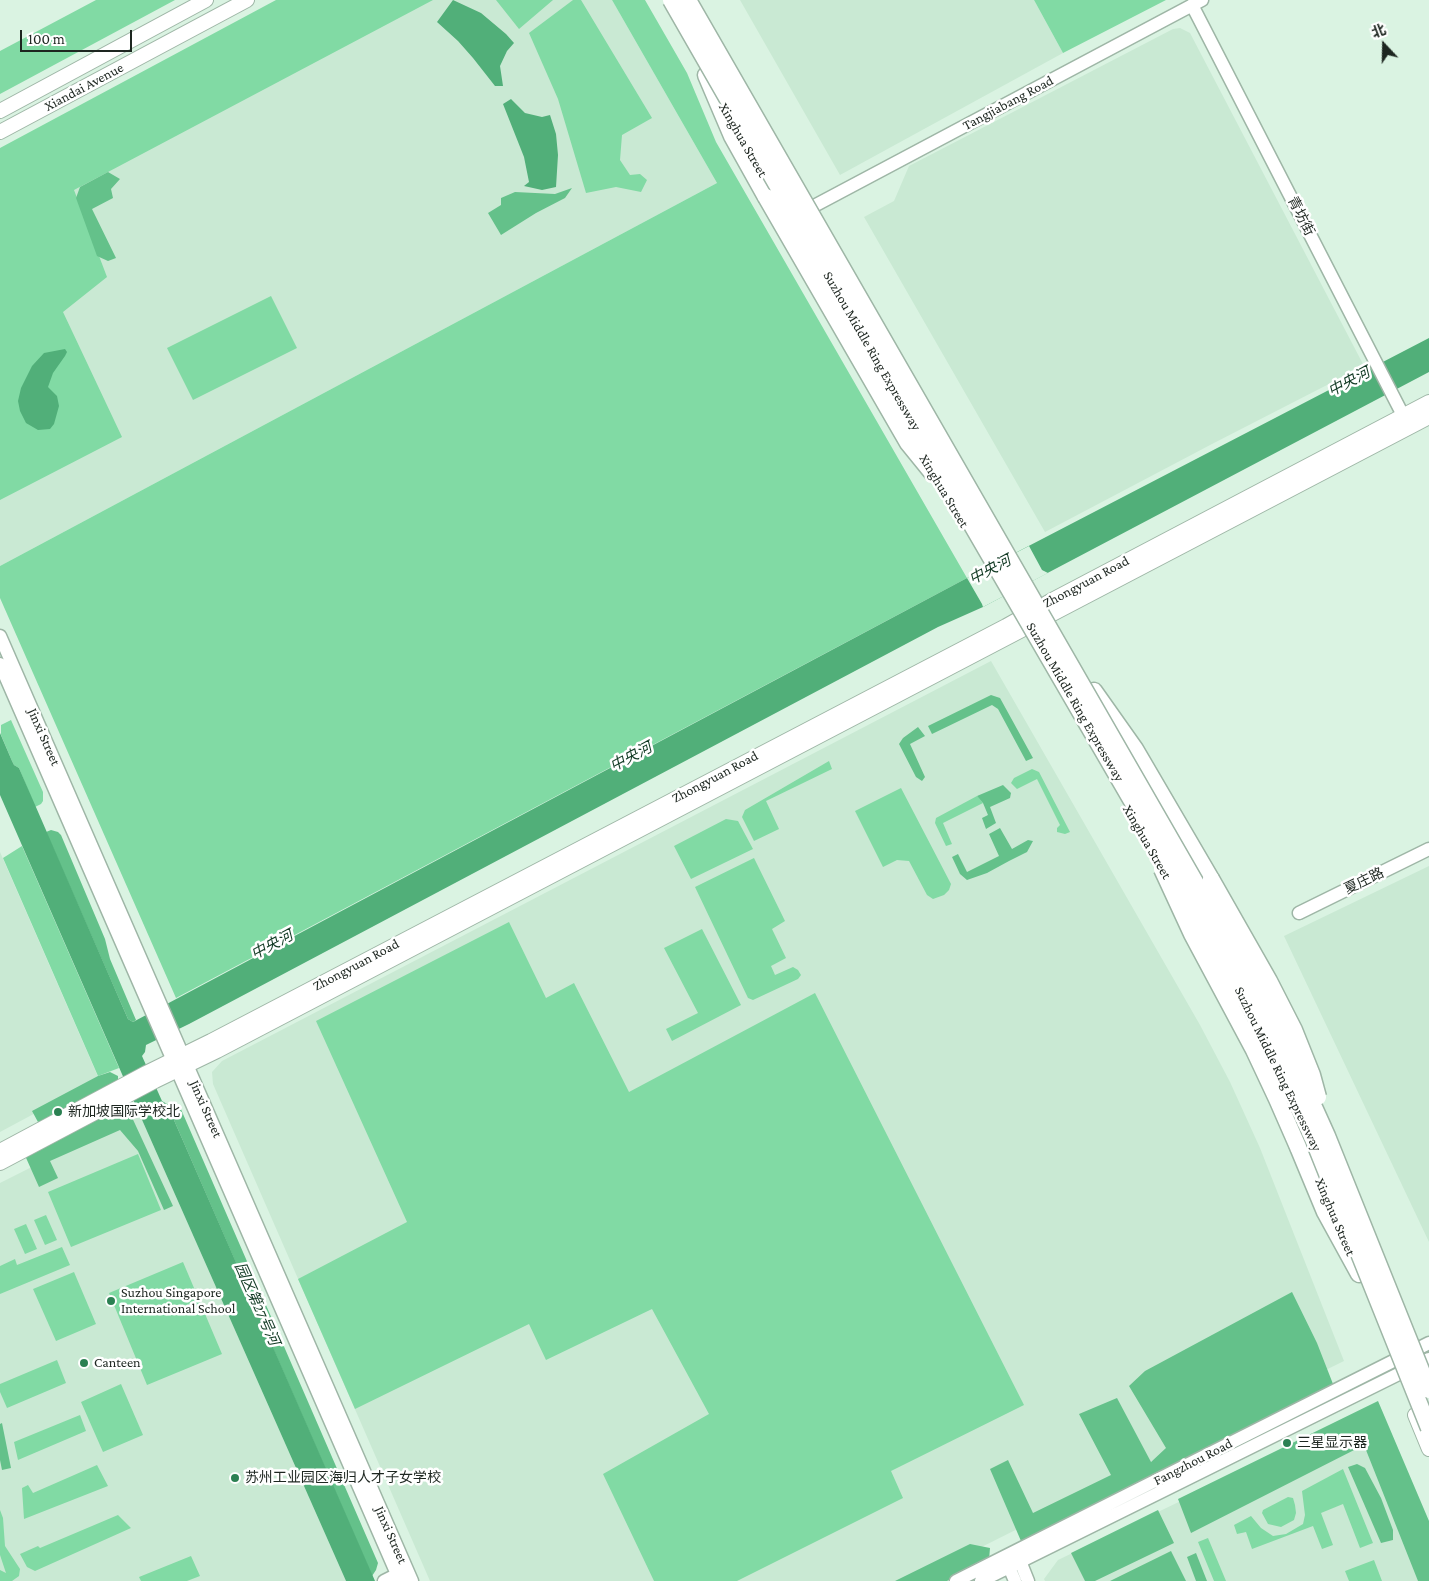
<!DOCTYPE html>
<html>
<head>
<meta charset="utf-8">
<style>
	body { margin:0 }
	#map { position:relative; width:1429px; height:1581px; overflow:hidden; background:#daf3e2; font-family:"Crimson Pro","Noto Sans SC",serif }
	canvas { display:block }
	.north { position:absolute; left:1359px; top:20px; width:50px; height:50px; -webkit-text-stroke:4px #fff; paint-order:stroke; rotate:339deg; font-size:14px; font-weight:700; line-height:20px; text-align:center; color:#1d2620 }
	.north::after { content:''; display:block; margin:auto; width:18px; height:22px; background:#1d2620; clip-path:polygon(50% 0,100% 100%,50% 72%,0 100%) }
	.scale { position:absolute; left:20px; top:30px; width:112px; height:22px; box-sizing:border-box; border:2px solid #1d2620; border-top:0; padding-left:6px; font-size:15px; line-height:18px; white-space:nowrap; color:#1d2620; -webkit-text-stroke:4px #fff; paint-order:stroke }
</style>
</head>
<body>
<div id="map">
<canvas width="1429" height="1581"></canvas>
<div class="north">北</div>
<div class="scale">100 m</div>
</div>
<script>
const ctx = document.querySelector('canvas').getContext('2d');
ctx.lineJoin = 'round';
function fillPath(path, color) { ctx.fillStyle = color; ctx.fill(path, 'evenodd'); }
const toPath = rows => new Path2D(rows.map(r => 'M' + r).join(''));
function trace(path, color, width, dash) { ctx.strokeStyle = color; ctx.lineWidth = width; ctx.lineCap = dash ? 'butt' : 'round'; ctx.setLineDash(dash || []); ctx.stroke(path); }
function write(font, color, halo, rows, align = 'center') {
  ctx.font = font + ' "Crimson Pro","Noto Sans SC",serif'; ctx.lineWidth = 5; ctx.setLineDash([]); ctx.textBaseline = 'middle'; ctx.strokeStyle = halo; ctx.fillStyle = color; for (const [text, x, y, turn = 0] of rows) {
    ctx.save(); ctx.translate(x, y); ctx.rotate((+turn || 0) * Math.PI / 180); ctx.textAlign = isNaN(turn) ? turn : align; if (halo) ctx.strokeText(text, 0, 0); ctx.fillText(text, 0, 0); ctx.restore();
  }
}
fillPath(toPath([
	[344,0,612,0,717,183,0,566,0,185],
	[740,0,1034,0,1063,53,840,175],
	[1180,28,1190,33,1364,366,1212,444,1045,532,864,217,894,201,909,166,1173,29],
	[991,661,1200,1025,1230,1082,1260,1148,1344,1361,1293,1386,1262,1406,914,1581,430,1581,213,1084,212,1072,222,1061],
	[0,852,99,1079,0,1132],
	[1429,866,1429,1242,1284,936],
	[139,1113,346,1581,0,1581,0,1183],
	[1366,1412,1429,1581,1045,1581,1044,1579,1058,1560]
]), '#c9e9d3');
fillPath(toPath([
	[96,0,175,0,0,94,0,51],
	[276,0,433,0,74,190,107,277,63,312,122,437,0,500,0,148],
	[496,0,553,0,519,29],
	[573,0,581,0,652,118,622,135,620,160,630,175,640,174,647,180,641,192,616,187,586,193,558,99,529,33],
	[612,0,645,0,687,73,716,142,967,578,176,998,0,598,0,566,717,183],
	[1034,0,1166,0,1063,53],
	[271,296,297,348,193,400,167,348],
	[11,720,43,792,43,801,41,804,35,807,19,768,14,765,12,761,1,735,1,725],
	[829,761,832,769,766,801,779,829,754,841,742,817,745,810],
	[1032,769,1039,772,1070,832,1065,834,1057,832,1057,828,1060,825,1037,779,1017,789,1011,783,1014,778],
	[901,788,951,884,949,890,944,895,933,899,927,895,909,861,897,860,883,867,855,811],
	[977,796,983,803,943,823,952,844,946,846,935,823,936,818],
	[726,819,738,821,753,849,691,879,674,846],
	[22,846,119,1068,98,1076,3,858],
	[754,858,785,921,772,929,786,958,771,966,775,975,793,967,798,970,801,975,798,979,753,1000,748,998,695,887],
	[509,922,546,998,574,983,629,1092,815,993,1024,1405,891,1471,903,1498,737,1581,654,1581,603,1474,709,1414,652,1309,546,1360,529,1324,355,1409,298,1279,407,1222,316,1021],
	[702,929,741,1005,672,1041,666,1029,698,1013,664,948],
	[138,1154,161,1210,71,1247,48,1192],
	[46,1215,57,1240,45,1245,34,1220],
	[26,1224,37,1249,25,1254,14,1229],
	[62,1247,70,1265,0,1294,0,1266,15,1259,17,1265],
	[183,1262,222,1354,147,1385,109,1293],
	[74,1272,96,1324,56,1341,33,1289],
	[57,1360,66,1383,7,1408,0,1392,0,1384],
	[121,1384,143,1435,103,1452,81,1402],
	[80,1415,86,1431,18,1460,14,1442],
	[97,1465,108,1486,24,1519,22,1488,28,1485,33,1493],
	[1343,1469,1373,1543,1360,1548,1343,1504,1321,1513,1333,1545,1322,1549,1313,1526,1252,1549,1246,1532,1237,1534,1234,1525,1251,1516,1261,1528,1273,1536,1286,1534,1303,1524,1305,1515,1302,1491],
	[1288,1497,1293,1498,1295,1505,1296,1513,1294,1520,1281,1527,1268,1524,1262,1513,1263,1510],
	[0,1510,3,1518,5,1546,20,1569,19,1576,12,1581,0,1581,0,1570,6,1573,0,1555],
	[118,1515,131,1528,35,1571,27,1567,20,1554,38,1546,40,1548],
	[1208,1538,1226,1581,1214,1581,1198,1542],
	[191,1556,200,1576,187,1581,141,1581,139,1577],
	[1374,1560,1382,1581,1349,1581,1345,1571]
]), '#81daa4');
fillPath(toPath([
	[108,172,120,179,111,189,113,198,92,209,116,258,108,261,97,256,76,198,80,187],
	[572,188,565,198,536,213,501,235,488,213,501,205,501,198,515,192,555,194],
	[991,695,1000,698,1033,758,1026,761,998,709,992,705,932,734,928,726],
	[918,727,925,736,910,744,925,777,922,781,916,777,899,744,903,738],
	[1003,785,1011,793,1010,798,990,807,996,823,986,829,982,818,988,815,983,803,977,796],
	[1000,828,1012,849,1028,840,1033,841,1027,852,1009,861,987,873,967,880,960,874,952,857,958,854,967,872,999,856,989,834],
	[51,830,58,832,61,835,105,939,110,959,136,1020,133,1022,128,1019,46,832],
	[110,1072,118,1076,118,1083,55,1117,38,1122,32,1111,98,1076],
	[123,1098,173,1206,164,1210,138,1151,120,1130,50,1161,58,1178,39,1187,23,1151],
	[167,1104,180,1107,378,1563,376,1570,372,1576],
	[1292,1292,1317,1343,1333,1384,1181,1465,1021,1541,990,1469,1008,1460,1033,1513,1111,1475,1079,1414,1117,1398,1151,1462,1166,1448,1129,1386,1145,1371],
	[1378,1401,1429,1521,1429,1581,1418,1581,1364,1445,1191,1533,1178,1499],
	[2,1423,11,1468,2,1470,0,1460,0,1424],
	[1357,1464,1365,1468,1381,1498,1393,1530,1393,1540,1381,1543,1348,1467],
	[1158,1510,1174,1543,1095,1581,1085,1581,1071,1553],
	[970,1544,990,1548,989,1560,947,1581,895,1581],
	[1171,1551,1186,1581,1110,1581],
	[1196,1553,1207,1581,1196,1581,1187,1557]
]), '#64c18a');
fillPath(toPath([
	[453,0,481,13,506,34,514,43,507,51,500,66,503,86,495,86,473,58,458,41,437,22],
	[511,99,525,113,542,117,550,115,556,134,558,155,556,187,542,190,524,186,529,182,524,157,503,104],
	[1429,338,1429,372,983,607,938,627,189,1024,146,1045,145,1052,142,1056,162,1101,167,1104,375,1581,346,1581,139,1113,0,795,0,733,12,761,14,765,19,768,128,1019,133,1022,967,578],
	[65,349,67,352,65,356,53,373,48,387,57,396,59,406,54,424,50,429,38,430,26,423,20,411,18,401,21,388,32,366,44,353]
]), '#51af79');
fillPath(toPath([
	[1029,546,1042,570,1048,573,983,607,982,604,967,578]
]), '#daf3e2');
const secondary = toPath([
	[1192,5,1408,425],
	[814,206,1202,0],
	[0,636,412,1581],
	[0,664,400,1581],
	[1299,913,1429,849],
	[1014,1557,1020,1561,1028,1581],
	[1010,1559,1009,1567,1015,1581],
	[384,1581,404,1571],
	[956,1581,1429,1343],
	[981,1581,1429,1359]
]);
const primary = toPath([
	[0,111,206,0],
	[0,132,247,0],
	[0,1151,146,1073,211,1041,1006,626,1054,599,1429,402],
	[0,1163,155,1081,217,1051,1429,417],
	[1415,1415,1429,1449]
]);
const highway = toPath([
	[706,75,732,136,766,197],
	[1094,691,1135,749,1211,879],
	[1298,1147,1325,1212,1359,1274]
]);
trace(secondary, '#9eb6a6', 15);
trace(primary, '#9eb6a6', 16);
trace(highway, '#9eb6a6', 19);
trace(secondary, '#fff', 12);
trace(primary, '#fff', 14);
trace(highway, '#fff', 16);
const highwayBridge = toPath([
	[671,0,965,513,1205,927,1251,1010,1292,1091,1314,1141,1429,1428],
	[688,0,1217,920,1264,1004,1304,1085,1327,1136,1429,1390],
	[766,197,908,443,934,475],
	[1162,869,1192,934,1254,1050,1277,1099,1298,1147],
	[1211,879,1269,981,1294,1030,1312,1075,1318,1097]
]);
trace(highwayBridge, '#9eb6a6', 19, []);
trace(highwayBridge, '#fff', 16);
for (const [x, y, r, color] of [
	[58,1112,5,"#2b8052"],
	[111,1301,5,"#2b8052"],
	[84,1363,5,"#2b8052"],
	[1287,1443,5,"#2b8052"],
	[235,1478,5,"#2b8052"]
]) { const dot = new Path2D(); dot.arc(x, y, r, 0, 2 * Math.PI); ctx.fillStyle = color; ctx.fill(dot); trace(dot, '#fff', 2); }
write('14px', '#1d2620', '#fff', [
	["Xiandai Avenue",84,87,-28],
	["Tangjiabang Road",1008,103,-28],
	["Xinghua Street",743,140,60],
	["青坊街",1301,216,63],
	["Suzhou Middle Ring Expressway",872,351,60],
	["Xinghua Street",944,491,59],
	["Zhongyuan Road",1086,582,-28],
	["Suzhou Middle Ring Expressway",1075,702,60],
	["Jinxi Street",44,737,66],
	["Zhongyuan Road",715,777,-28],
	["Xinghua Street",1147,842,60],
	["夏庄路",1364,881,-26],
	["Zhongyuan Road",356,965,-28],
	["Suzhou Middle Ring Expressway",1278,1069,64],
	["Jinxi Street",206,1109,66],
	["Xinghua Street",1335,1217,67],
	["Fangzhou Road",1193,1462,-27],
	["Jinxi Street",391,1535,66]
]);
write('14px', '#1d2620', '#fff', [
	["新加坡国际学校北",68,1112],
	["Suzhou Singapore",121,1293],
	["International School",121,1309],
	["Canteen",94,1363],
	["三星显示器",1297,1443],
	["苏州工业园区海归人才子女学校",245,1478]
], 'left');
write('italic 15px', '#133b25', '#fff', [
	["中央河",1349,382,-28],
	["中央河",990,570,-28],
	["中央河",631,757,-28],
	["中央河",272,945,-28],
	["园区第27号河",257,1304,66]
]);
</script>
</body>
</html>
